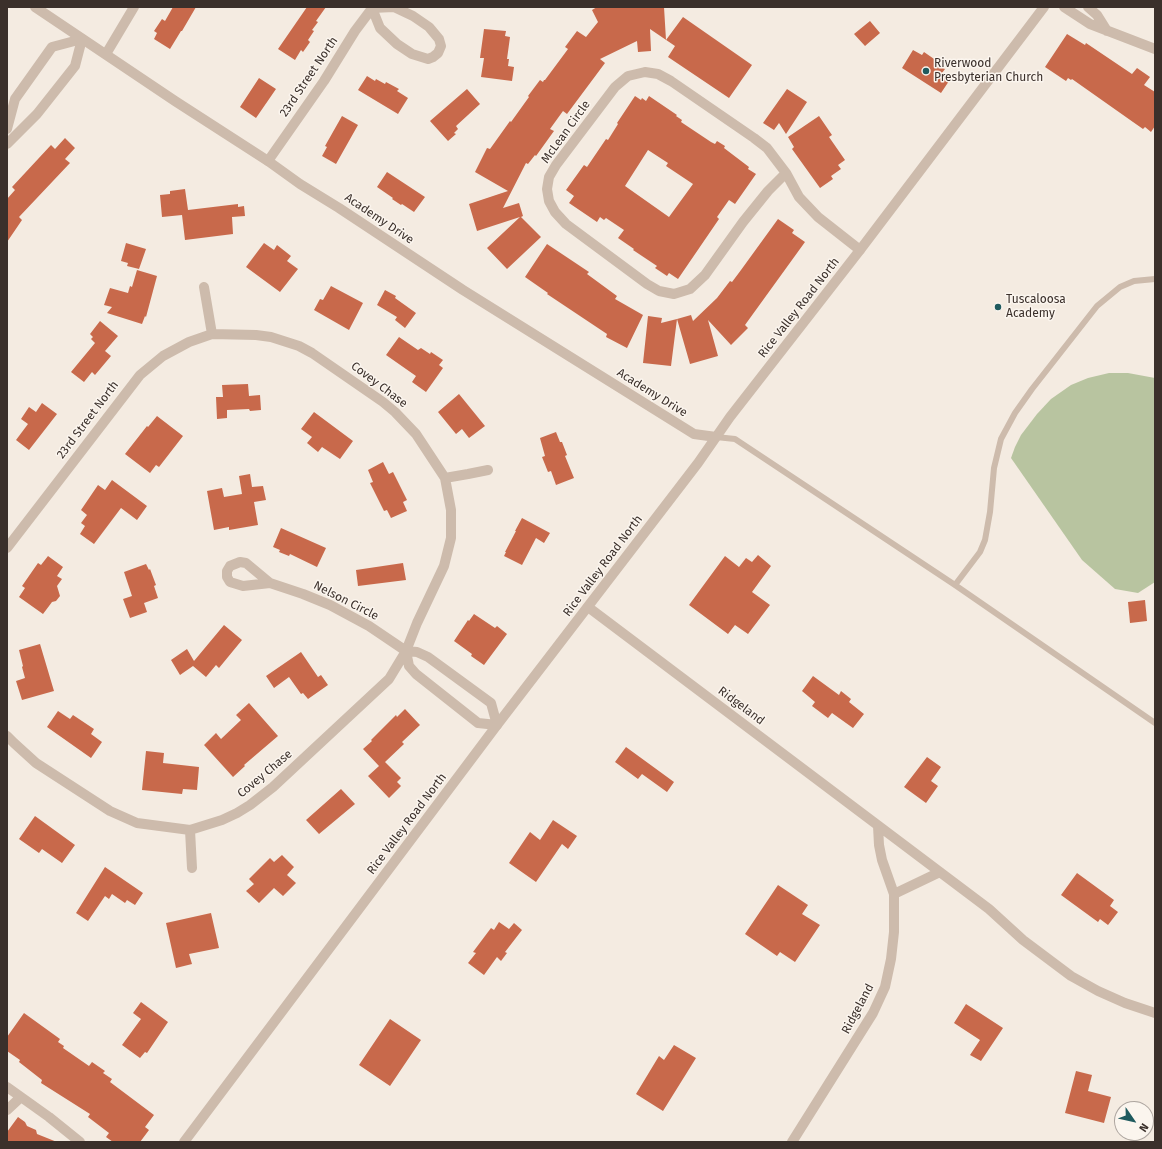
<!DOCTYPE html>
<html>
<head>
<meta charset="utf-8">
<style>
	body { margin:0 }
	#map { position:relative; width:1162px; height:1149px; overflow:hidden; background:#f4ebe1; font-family:"Fira Sans",sans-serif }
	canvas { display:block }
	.frame { position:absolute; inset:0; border:8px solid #3b302b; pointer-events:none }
	.north { position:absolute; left:1114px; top:1101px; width:40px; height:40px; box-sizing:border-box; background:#fbf5ee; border:1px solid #aea6a0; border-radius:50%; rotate:124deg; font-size:11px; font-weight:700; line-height:16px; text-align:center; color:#3b302b }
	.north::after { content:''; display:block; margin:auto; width:14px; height:18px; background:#1f5a5e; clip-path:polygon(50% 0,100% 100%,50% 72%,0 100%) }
</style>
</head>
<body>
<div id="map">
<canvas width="1162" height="1149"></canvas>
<div class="frame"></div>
<div class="north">N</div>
</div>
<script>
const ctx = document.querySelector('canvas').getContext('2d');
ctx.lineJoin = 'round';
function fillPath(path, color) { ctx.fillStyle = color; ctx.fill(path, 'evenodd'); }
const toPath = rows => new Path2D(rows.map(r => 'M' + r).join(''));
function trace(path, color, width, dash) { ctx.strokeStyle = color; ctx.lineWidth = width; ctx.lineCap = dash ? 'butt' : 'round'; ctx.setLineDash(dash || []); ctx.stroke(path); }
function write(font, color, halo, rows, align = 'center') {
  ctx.font = font + ' "Fira Sans",sans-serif'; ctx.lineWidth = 3; ctx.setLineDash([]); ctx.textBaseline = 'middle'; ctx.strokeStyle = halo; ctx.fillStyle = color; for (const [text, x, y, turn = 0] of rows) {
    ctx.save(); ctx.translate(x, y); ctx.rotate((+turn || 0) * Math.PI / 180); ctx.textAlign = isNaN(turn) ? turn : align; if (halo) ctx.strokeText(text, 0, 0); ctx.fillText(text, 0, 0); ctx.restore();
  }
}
fillPath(toPath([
	[1109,373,1128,373,1155,378,1155,582,1138,593,1115,589,1082,560,1011,458,1015,447,1021,435,1037,414,1051,399,1071,385,1088,378]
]), '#b8c4a0');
fillPath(toPath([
	[173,7,196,7,182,31,181,31,170,49,154,39,157,33,154,31,162,19,165,21],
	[307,7,326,7,316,21,318,22,312,30,314,31,308,40,310,42,303,52,301,50,295,60,278,49],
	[597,7,664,7,666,40,683,17,752,65,729,98,668,57,675,46,650,29,651,51,638,52,637,41,600,59,605,63,567,114,563,111,550,129,554,131,536,156,535,155,528,164,526,163,503,208,519,203,523,216,521,217,541,237,507,269,487,248,520,217,477,231,469,204,508,191,475,172,487,148,490,149,510,121,511,122,529,97,528,96,540,80,543,82,544,80,545,80,568,49,565,47,577,31,586,37,598,22,592,10],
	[870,21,880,33,865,46,854,34],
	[484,29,506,31,505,36,510,37,507,59,509,59,508,66,514,67,512,81,481,77,484,58,480,58],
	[1067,34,1085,45,1086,43,1132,74,1137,68,1150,77,1144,85,1155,92,1155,126,1151,132,1145,127,1143,129,1133,122,1072,79,1071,80,1068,78,1066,81,1045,67],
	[913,50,922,55,924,52,937,61,936,64,945,69,942,73,951,78,941,93,902,68],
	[367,76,375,81,376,79,385,84,386,82,399,89,397,91,408,98,398,114,358,90],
	[259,78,276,89,256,118,240,107],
	[467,89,480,104,456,126,458,129,454,133,456,134,448,141,430,121],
	[787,89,807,102,786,134,779,123,774,130,763,123],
	[635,96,641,100,642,98,646,101,649,96,677,115,676,116,682,120,681,122,711,142,715,144,717,141,725,146,724,148,749,167,748,169,756,174,735,204,729,200,717,217,719,219,678,279,669,273,667,276,655,268,657,266,633,250,634,249,618,238,624,230,606,218,604,220,600,217,597,222,569,203,574,196,566,190,584,165,587,167,606,139,608,140,618,124,617,123],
	[648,150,668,163,666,166,693,184,669,217,625,186],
	[342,116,358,125,336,164,322,156,327,147,325,146],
	[819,116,832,135,829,137,845,160,838,165,841,169,831,176,833,179,820,188,792,149,794,147,788,137],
	[65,138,75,148,65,159,70,163,19,217,22,220,7,242,7,199,15,190,12,187,51,145,55,149],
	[387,172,425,197,414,212,402,204,401,205,392,199,393,198,377,187],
	[185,189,188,210,238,204,238,207,244,206,245,216,232,217,233,234,185,240,182,215,162,217,160,195,170,194,170,191],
	[778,219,794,230,792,233,805,242,745,325,748,328,731,345,708,320,718,356,690,364,677,319,691,315,693,321,717,298,730,281,732,282,741,270],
	[126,243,146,249,139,269,127,266,128,263,121,261],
	[264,243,274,250,277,245,291,256,287,261,298,269,280,292,246,267],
	[547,244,589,272,587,274,617,296,615,299,643,315,627,348,606,337,607,334,547,294,548,293,525,277],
	[137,270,157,276,146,317,145,316,142,324,107,313,112,307,104,305,110,288,128,293,130,286,132,287],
	[331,286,363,303,349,330,314,310,320,299,323,300],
	[385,290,396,296,395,298,416,313,405,328,395,320,397,317,377,305],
	[648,316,662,318,661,323,677,319,671,366,643,363],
	[100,321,118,336,105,351,111,356,95,375,92,372,84,382,71,372,95,343,91,339,93,337,90,334],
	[399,337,418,350,421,348,430,354,431,352,443,360,439,365,443,368,426,392,412,382,416,376,386,355],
	[248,384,249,396,260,395,261,410,250,411,249,409,227,410,227,418,217,419,216,397,223,397,222,385],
	[459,394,485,426,469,438,462,429,456,434,438,412],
	[42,403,57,414,29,450,16,440,28,424,21,419,29,407,36,412],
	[314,412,353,441,340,459,322,447,318,452,307,443,312,437,301,429],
	[157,416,183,436,159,467,156,465,150,473,125,454,147,426,148,427],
	[556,432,560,442,562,442,567,455,565,456,574,478,556,485,551,471,548,472,542,457,545,456,540,438],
	[383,462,389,474,393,472,407,500,403,502,407,511,391,518,387,510,384,511,370,483,373,482,368,470],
	[250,474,252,487,263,486,266,500,254,502,258,525,229,530,229,527,214,530,207,491,222,488,224,497,242,494,239,476],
	[112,480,147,506,137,520,121,508,94,544,80,534,85,526,81,523,87,515,81,510,98,485,105,490],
	[522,518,550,533,544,543,536,538,522,565,504,556,506,552,505,552,516,531,515,531],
	[281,528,326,548,317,567,290,554,289,556,279,552,280,550,273,547],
	[758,555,771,566,752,592,770,605,748,634,735,625,728,634,689,605,725,556,739,567,746,558,752,562],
	[48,556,63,567,57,576,62,579,57,586,60,596,56,601,52,602,43,614,19,597,25,588,22,586,38,563,41,565],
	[403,563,406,580,358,586,356,570],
	[146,564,149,570,150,569,156,585,154,586,158,598,144,603,147,612,130,618,123,599,132,596,124,572],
	[1145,600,1147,621,1130,623,1128,602],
	[474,614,495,628,497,626,507,634,484,665,471,656,472,654,454,641,468,620,469,621],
	[224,625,242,640,219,668,216,665,206,677,193,666,180,675,171,660,187,649,194,661],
	[40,644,54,691,22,700,16,681,25,678,22,667,23,666,19,650],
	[301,652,318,677,321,675,328,685,308,699,303,693,301,694,289,677,274,688,266,676],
	[813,676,839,695,841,691,851,699,849,702,864,714,853,728,832,713,828,718,812,706,815,702,802,691],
	[249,703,278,736,244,765,245,766,233,777,204,745,216,733,221,739,241,720,236,715],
	[405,709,420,725,402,742,404,744,385,762,401,778,397,782,401,786,389,798,368,776,379,766,363,749,372,741,371,740,396,715,397,717],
	[58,711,70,719,73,715,94,729,91,734,102,742,91,758,47,727],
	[626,747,674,782,667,792,642,774,638,779,615,762],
	[146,751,164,753,163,763,199,767,197,790,183,789,182,794,142,790],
	[927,757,941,767,931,781,938,786,926,803,904,787],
	[341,789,355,804,319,834,306,820],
	[35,816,75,845,62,863,42,849,39,853,19,839],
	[553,820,577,836,568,849,562,844,536,882,509,863,530,832,540,840],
	[282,855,294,867,287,875,296,883,283,896,274,888,259,903,246,891,254,884,249,879,270,858,274,862],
	[105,867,143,893,135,905,127,900,125,903,112,894,109,899,105,896,88,921,76,913],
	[1077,873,1114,900,1110,906,1118,912,1108,925,1100,919,1098,922,1061,895],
	[778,885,808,905,802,914,820,925,795,962,780,952,777,956,745,934],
	[211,913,219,948,189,954,192,964,176,968,166,923],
	[499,922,509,929,514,923,522,930,505,952,507,953,501,961,497,957,484,975,468,963,476,953,473,952,491,928,494,930],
	[141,1002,168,1022,147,1053,145,1052,140,1058,122,1045,141,1019,133,1013],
	[966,1004,1003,1028,981,1061,970,1055,980,1040,954,1023],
	[24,1013,60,1039,58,1042,64,1046,63,1048,89,1066,92,1062,105,1071,103,1073,112,1079,110,1082,154,1115,145,1127,149,1130,140,1142,113,1142,106,1137,109,1133,88,1117,90,1114,41,1083,42,1080,19,1062,20,1060,7,1051,7,1037],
	[390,1019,421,1040,390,1086,359,1065],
	[674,1045,696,1058,663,1111,636,1094,659,1056,664,1060],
	[1076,1071,1092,1075,1088,1091,1111,1097,1104,1123,1065,1113],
	[18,1117,25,1122,27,1126,36,1130,37,1134,57,1142,7,1142,7,1132]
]), '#c8694b');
trace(toPath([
	[716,437,735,439,955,585,1155,723],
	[955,585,980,552,985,540,990,512,994,468,1001,439,1015,413,1032,389,1097,306,1120,287,1134,281,1155,279]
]), '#cdbbac', 6);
trace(toPath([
	[394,7,413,16,429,27,439,39,441,46,438,53,433,57,428,59,412,54,397,44,380,28,372,8,394,7],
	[1064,7,1090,24,1155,49],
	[1088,7,1097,15,1107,31],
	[106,54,134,7],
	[645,72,658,74,671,81,754,138,767,148,786,173,768,191,743,222,705,275,690,289,674,294,659,291,647,284,566,224,555,212,549,201,547,189,549,177,556,165,615,87,628,76,645,72],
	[7,129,15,99,52,47,82,39],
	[7,144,37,114,75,66,82,39],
	[268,161,324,81,355,31,373,7],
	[786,173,799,197,818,217,860,250],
	[204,287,212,334],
	[445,478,468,474,488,470],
	[7,548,140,375,163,356,189,342,212,334,256,335,271,337,299,346,312,353,383,402,395,412,416,434,445,478,451,510,451,538,444,566,417,623,406,651,389,679,273,787,250,805,237,813,222,820,190,830,137,823,110,811,36,763,14,743,7,736],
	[240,562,246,563,270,583,243,586,230,582,227,577,227,571,230,566,240,562],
	[270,583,303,594,330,605,369,626,406,651,417,652,428,657,491,703,497,725,478,723,416,674,409,666,406,651],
	[588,607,989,909,1023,940,1071,976,1098,991,1125,1003,1155,1013],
	[190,830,192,868],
	[894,894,940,872],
	[7,1087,49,1117,80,1142],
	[7,1110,21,1097],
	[792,1142,873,1013,885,987,891,959,894,932,894,894,882,860,879,845,878,826]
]), '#cdbbac', 10);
trace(toPath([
	[35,7,175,101,268,161,300,184,339,208,463,290,694,434,716,437],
	[184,1142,497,725,698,463,730,417,860,250,1044,7]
]), '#cdbbac', 10);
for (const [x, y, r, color] of [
	[926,71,4,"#1f5a5e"],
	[998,307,4,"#1f5a5e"]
]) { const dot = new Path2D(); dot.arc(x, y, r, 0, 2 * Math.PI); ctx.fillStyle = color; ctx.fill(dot); trace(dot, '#fbf5ee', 1.5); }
write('12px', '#3b302b', '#fbf5ee', [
	["Riverwood",934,64],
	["Presbyterian Church",934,78],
	["Tuscaloosa",1006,300],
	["Academy",1006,314]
], 'left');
write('12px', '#3b302b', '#fbf5ee', [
	["23rd Street North",309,77,-56],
	["McLean Circle",566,132,-54],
	["Academy Drive",379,219,34],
	["Rice Valley Road North",799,308,-52],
	["Covey Chase",379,385,37],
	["Academy Drive",652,393,32],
	["23rd Street North",88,420,-53],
	["Rice Valley Road North",603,566,-53],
	["Nelson Circle",346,601,27],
	["Ridgeland",741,706,37],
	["Covey Chase",265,774,-40],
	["Rice Valley Road North",407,824,-53],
	["Ridgeland",858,1009,-62]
]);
</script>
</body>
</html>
